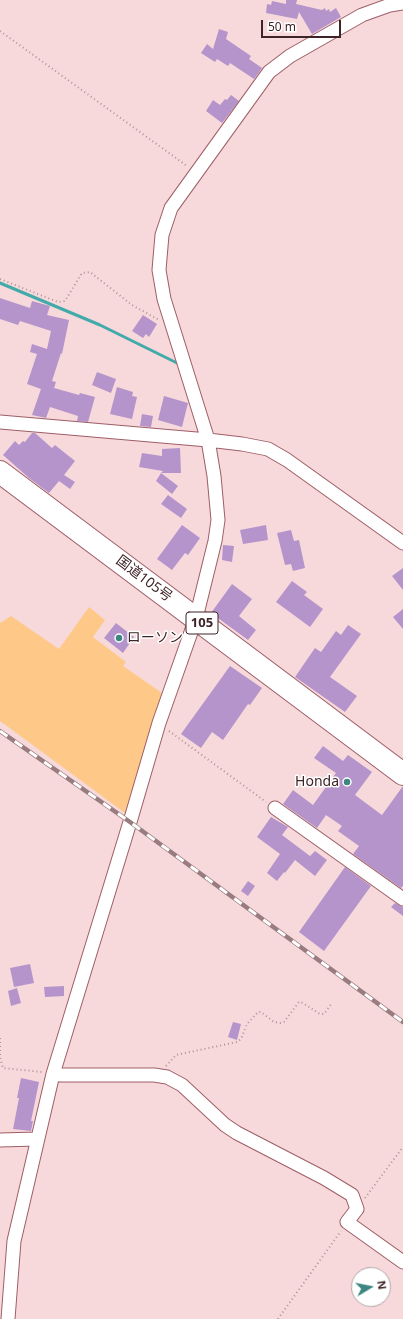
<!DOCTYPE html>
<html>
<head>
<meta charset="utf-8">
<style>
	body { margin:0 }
	#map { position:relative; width:403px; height:1319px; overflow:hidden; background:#f7d9dc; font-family:"Noto Sans",sans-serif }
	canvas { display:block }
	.north { position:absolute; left:351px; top:1267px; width:40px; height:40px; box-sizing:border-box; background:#fff; border:1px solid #b2a7a9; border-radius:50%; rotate:80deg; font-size:11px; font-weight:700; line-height:16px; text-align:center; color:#3e2327 }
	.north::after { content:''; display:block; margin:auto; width:14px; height:18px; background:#3d8581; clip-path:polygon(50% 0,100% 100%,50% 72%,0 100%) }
	.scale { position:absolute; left:261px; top:20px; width:80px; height:18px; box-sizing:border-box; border:2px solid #3e2327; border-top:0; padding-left:5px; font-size:12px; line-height:14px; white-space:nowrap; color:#3e2327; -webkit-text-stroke:3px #fff; paint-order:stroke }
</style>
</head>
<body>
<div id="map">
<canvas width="403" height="1319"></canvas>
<div class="north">N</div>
<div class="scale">50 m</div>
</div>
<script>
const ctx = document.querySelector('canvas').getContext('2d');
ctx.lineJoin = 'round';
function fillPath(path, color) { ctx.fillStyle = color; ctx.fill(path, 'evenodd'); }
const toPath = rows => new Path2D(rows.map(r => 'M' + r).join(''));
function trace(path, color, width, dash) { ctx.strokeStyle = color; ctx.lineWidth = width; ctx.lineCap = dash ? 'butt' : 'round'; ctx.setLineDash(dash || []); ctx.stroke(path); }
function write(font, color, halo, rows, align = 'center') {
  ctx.font = font + ' "Noto Sans","Noto Sans JP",sans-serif'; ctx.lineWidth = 3; ctx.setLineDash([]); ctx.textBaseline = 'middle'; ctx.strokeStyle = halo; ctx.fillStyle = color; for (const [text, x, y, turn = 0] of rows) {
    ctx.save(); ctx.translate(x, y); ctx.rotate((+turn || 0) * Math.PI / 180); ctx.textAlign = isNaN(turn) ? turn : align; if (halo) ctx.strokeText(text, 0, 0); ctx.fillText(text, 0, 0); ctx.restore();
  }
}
fillPath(toPath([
	[89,607,105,620,93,637,126,662,123,666,162,693,125,813,0,721,0,623,11,616,59,649]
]), '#fec988');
trace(toPath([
	[0,283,100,325,177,363]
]), '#42aaa8', 3);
fillPath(toPath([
	[286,0,297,0,296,4,322,10,325,8,326,11,329,9,330,12,336,8,341,17,312,34,299,12,297,19,266,13,267,4,271,5,272,1,286,4],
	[219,29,228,32,226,39,251,56,249,59,262,68,254,79,230,63,228,66,217,59,215,62,201,53,207,44,213,49],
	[231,95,239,101,222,123,206,111,213,100,220,105,225,99,227,100],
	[0,298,30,308,32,301,50,306,47,315,69,320,62,354,61,353,52,381,56,382,54,388,79,395,80,393,95,397,88,422,77,421,78,416,50,407,46,418,32,415,41,389,27,384,37,354,30,352,32,344,47,349,51,331,20,321,18,325,0,319],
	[143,315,157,324,149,337,146,334,143,338,132,331],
	[97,372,116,379,111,393,92,385],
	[117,387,133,392,132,396,137,397,132,419,110,414],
	[164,396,188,403,182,427,158,420],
	[142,414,153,416,151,427,140,426],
	[32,433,35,433,52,448,55,445,75,461,64,475,75,482,70,489,59,481,49,493,29,478,3,455,15,441,19,445,23,441,25,442],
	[180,448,181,473,161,473,163,471,139,467,142,453,162,456,162,449],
	[161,473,178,486,172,494,156,481],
	[168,495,187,509,181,518,161,504],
	[182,525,200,538,188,555,185,553,172,570,157,559],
	[266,525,268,540,243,544,240,530],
	[291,530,294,541,299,540,305,568,293,571,291,564,285,565,277,533],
	[223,545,234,546,232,562,222,560],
	[403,568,403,590,392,576],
	[292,581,307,592,304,595,323,609,310,627,276,602],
	[232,584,252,599,239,616,256,630,248,640,211,613],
	[403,609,403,629,393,617],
	[116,623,134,637,123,653,104,638],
	[348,625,361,634,330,677,357,696,345,712,295,677,315,648,321,652,336,631,341,635],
	[230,666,262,688,250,705,248,704,223,740,212,732,201,748,181,734],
	[323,746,343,761,348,755,372,772,355,795,382,815,403,786,403,886,401,888,353,854,359,846,338,831,342,826,326,815,317,828,283,804,293,790,313,805,336,773,314,758],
	[271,817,288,827,282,835,310,856,315,851,327,860,315,876,295,860,285,873,284,872,277,881,267,873,280,854,257,837],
	[345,867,371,886,324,951,299,932],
	[248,881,255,886,248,896,241,891],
	[395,903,403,907,403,916,391,907],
	[30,964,34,983,14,987,10,968],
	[64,986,64,996,45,997,44,987],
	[17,988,21,1003,11,1006,8,991],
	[233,1022,241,1024,237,1040,228,1037],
	[21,1078,39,1082,31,1121,33,1121,31,1131,13,1129,19,1098,17,1098]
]), '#b494ca');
const street = toPath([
	[0,422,208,440,242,444,268,449,287,460,403,543],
	[275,808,403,899],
	[53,1074,61,1075,154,1075,167,1077,182,1085,225,1125,237,1133,324,1178,352,1195,357,1209,347,1222,403,1262],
	[0,1140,37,1139],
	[8,1319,14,1241,53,1074,130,822,159,723,196,618,215,541,218,520,214,476,208,440,164,299,159,270,162,235,171,208,269,72,290,56,362,15,390,5,403,3]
]);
const highway = toPath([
	[0,472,403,774]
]);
trace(street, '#9e5e66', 15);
trace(highway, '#9e5e66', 24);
trace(toPath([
	[0,31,187,166],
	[0,279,58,302,65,301,82,273,90,272,132,305,159,320],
	[169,731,266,802],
	[0,1038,0,1057,3,1068,42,1072],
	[166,1066,176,1055,237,1042,241,1039,247,1024,258,1012,261,1012,274,1022,280,1023,284,1022,299,1002,301,1002,320,1014,324,1014,332,1003],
	[365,1198,403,1147],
	[278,1319,341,1231]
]), '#b09397', 2, [1, 3]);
trace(street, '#fff', 13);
trace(highway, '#fff', 22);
const rail = toPath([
	[0,731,130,822,403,1022]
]);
trace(rail, '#987c7f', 4.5);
trace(rail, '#fff', 3, [9]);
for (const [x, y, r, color] of [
	[119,638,4,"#3d8581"],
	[347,782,4,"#3d8581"]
]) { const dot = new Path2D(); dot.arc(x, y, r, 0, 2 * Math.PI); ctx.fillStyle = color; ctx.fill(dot); trace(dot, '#fff', 1.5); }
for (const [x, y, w] of [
	[202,623,32]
]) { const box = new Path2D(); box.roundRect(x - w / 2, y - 11, w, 22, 3); ctx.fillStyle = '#fff'; ctx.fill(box); trace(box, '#3e2327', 1); }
write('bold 13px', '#3e2327', null, [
	["105",202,623]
]);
write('14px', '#3e2327', '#fff', [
	["国道105号",144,579,37]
]);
write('14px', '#3e2327', '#fff', [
	["ローソン",127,638],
	["Honda",339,782,"right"]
], 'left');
</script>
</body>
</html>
